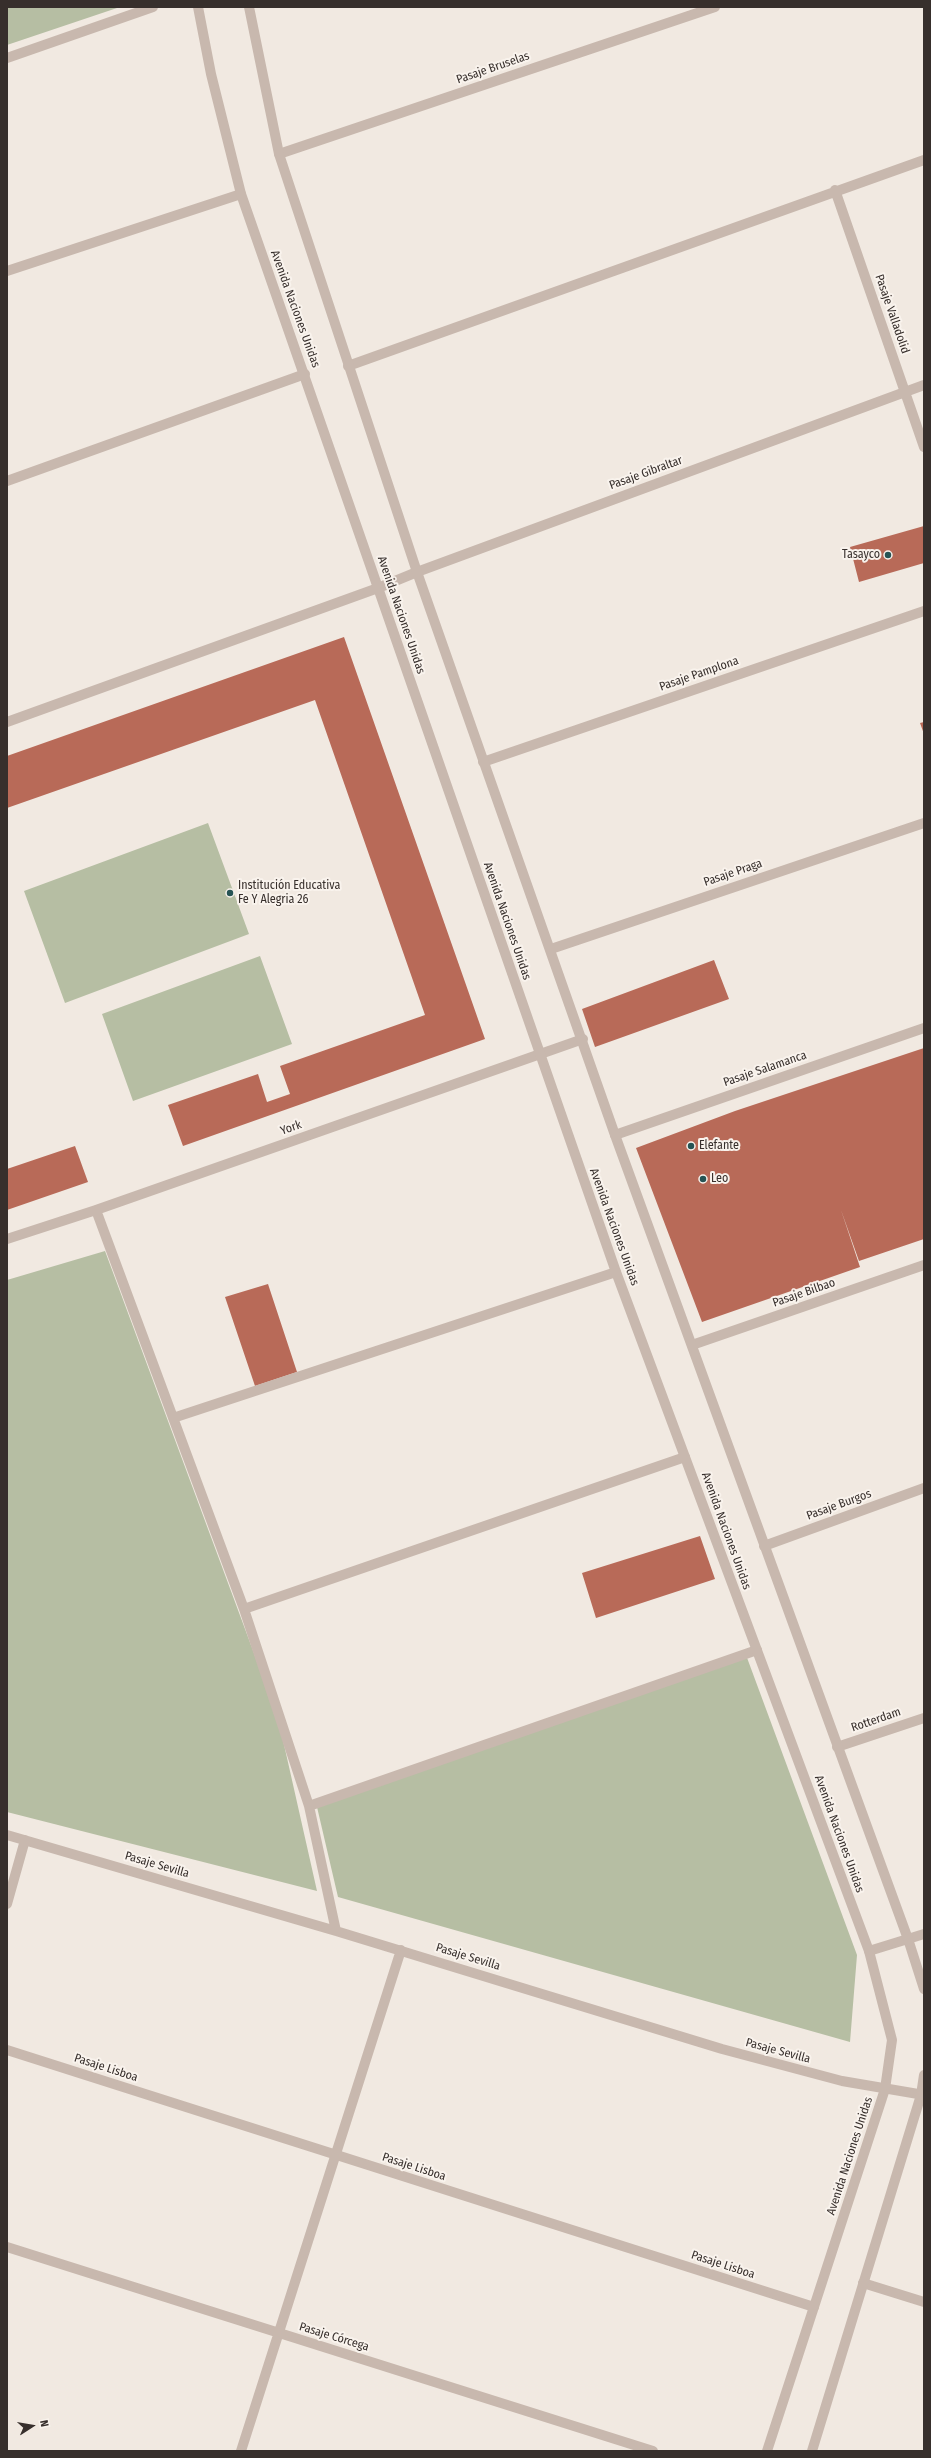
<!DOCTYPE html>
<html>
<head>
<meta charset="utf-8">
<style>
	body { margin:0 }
	#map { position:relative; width:931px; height:2458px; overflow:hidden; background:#f1e9e1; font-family:"Fira Sans Condensed",sans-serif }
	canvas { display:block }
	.frame { position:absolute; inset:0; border:8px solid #372f2c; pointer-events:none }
	.north { position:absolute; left:12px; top:2406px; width:40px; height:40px; -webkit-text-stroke:3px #f9f3ed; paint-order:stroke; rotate:78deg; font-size:11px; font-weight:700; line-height:16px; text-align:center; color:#372f2c }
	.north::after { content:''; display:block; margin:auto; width:14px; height:18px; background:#372f2c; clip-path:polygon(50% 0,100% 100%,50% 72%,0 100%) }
</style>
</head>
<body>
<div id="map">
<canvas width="931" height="2458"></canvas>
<div class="frame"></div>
<div class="north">N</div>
</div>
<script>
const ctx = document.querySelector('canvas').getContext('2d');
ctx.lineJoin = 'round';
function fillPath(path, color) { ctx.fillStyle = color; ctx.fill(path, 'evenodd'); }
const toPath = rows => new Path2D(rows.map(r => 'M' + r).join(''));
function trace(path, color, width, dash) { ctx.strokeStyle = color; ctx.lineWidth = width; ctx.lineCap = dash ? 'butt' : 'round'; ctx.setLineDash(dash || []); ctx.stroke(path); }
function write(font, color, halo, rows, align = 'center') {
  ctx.font = font + ' "Fira Sans Condensed",sans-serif'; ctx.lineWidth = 4; ctx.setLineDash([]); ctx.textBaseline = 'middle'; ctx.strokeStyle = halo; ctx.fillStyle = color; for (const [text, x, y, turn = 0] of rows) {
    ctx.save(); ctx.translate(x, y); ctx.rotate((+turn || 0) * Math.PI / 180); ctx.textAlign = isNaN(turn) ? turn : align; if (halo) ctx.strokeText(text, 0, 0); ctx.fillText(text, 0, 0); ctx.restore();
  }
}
fillPath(toPath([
	[7,7,120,7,7,45],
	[208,823,249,934,65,1003,24,891],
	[260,956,292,1044,133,1101,102,1014],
	[105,1251,278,1718,317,1891,7,1812,7,1280],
	[746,1655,857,1955,850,2042,338,1897,317,1807]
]), '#b6bea3');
fillPath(toPath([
	[924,526,924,563,859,582,850,547],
	[344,637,485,1039,183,1146,168,1105,258,1074,267,1102,290,1094,280,1066,425,1015,315,700,7,808,7,756],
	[924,722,924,734,920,723],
	[714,960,729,999,595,1047,582,1009],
	[924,1048,924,1239,859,1261,841,1210,860,1267,702,1322,636,1148,735,1111],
	[75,1146,88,1182,7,1210,7,1169],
	[268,1284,297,1372,255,1386,225,1297],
	[700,1536,715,1579,596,1618,582,1573]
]), '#b86a58');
trace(toPath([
	[7,58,153,7],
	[279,154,715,7],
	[835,190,924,447],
	[7,271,241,194],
	[348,366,924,160],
	[7,481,305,374],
	[7,722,378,588,417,572,924,385],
	[483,762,924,611],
	[551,949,924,823],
	[615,1135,924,1028],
	[96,1210,244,1609,309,1806,336,1931],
	[7,1239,96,1210,583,1039],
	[692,1345,924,1265],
	[173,1418,616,1272],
	[764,1546,924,1488],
	[244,1609,685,1457],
	[837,1747,924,1718],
	[309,1806,757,1650],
	[7,1835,336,1931,722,2049,842,2081,924,2095],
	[7,1904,25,1840],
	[869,1951,924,1934],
	[7,2050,814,2307],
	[7,2247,653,2451],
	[863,2283,924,2302],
	[241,2451,401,1950]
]), '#c8b8ae', 10);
trace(toPath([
	[198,7,211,74,241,194,616,1272,869,1951,892,2040,885,2089,767,2451],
	[249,7,279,154,417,572,615,1135,908,1939,924,1989],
	[812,2451,921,2095,924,2075]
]), '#c8b8ae', 10);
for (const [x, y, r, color] of [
	[888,555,4,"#265354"],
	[230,893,4,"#265354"],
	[691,1146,4,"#265354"],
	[703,1179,4,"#265354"]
]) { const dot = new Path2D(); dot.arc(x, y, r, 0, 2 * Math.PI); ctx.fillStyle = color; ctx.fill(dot); trace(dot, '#f9f3ed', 1.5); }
write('12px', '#372f2c', '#f9f3ed', [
	["Pasaje Bruselas",493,68,-19],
	["Avenida Naciones Unidas",295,309,70],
	["Pasaje Valladolid",892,314,71],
	["Pasaje Gibraltar",646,473,-20],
	["Avenida Naciones Unidas",401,615,71],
	["Pasaje Pamplona",699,674,-19],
	["Pasaje Praga",733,873,-19],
	["Avenida Naciones Unidas",507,921,71],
	["Pasaje Salamanca",765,1069,-19],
	["York",291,1128,-19],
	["Avenida Naciones Unidas",614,1227,70],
	["Pasaje Bilbao",804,1293,-19],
	["Pasaje Burgos",839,1505,-20],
	["Avenida Naciones Unidas",726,1531,70],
	["Rotterdam",876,1720,-19],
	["Avenida Naciones Unidas",839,1834,70],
	["Pasaje Sevilla",157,1865,16],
	["Pasaje Sevilla",468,1957,17],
	["Pasaje Sevilla",778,2051,15],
	["Pasaje Lisboa",106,2068,18],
	["Avenida Naciones Unidas",850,2156,-72],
	["Pasaje Lisboa",414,2167,18],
	["Pasaje Lisboa",723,2265,18],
	["Pasaje Córcega",334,2337,17]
]);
write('12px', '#372f2c', '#f9f3ed', [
	["Tasayco",880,555,"right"],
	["Institución Educativa",238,886],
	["Fe Y Alegria 26",238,900],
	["Elefante",699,1146],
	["Leo",711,1179]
], 'left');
</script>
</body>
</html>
